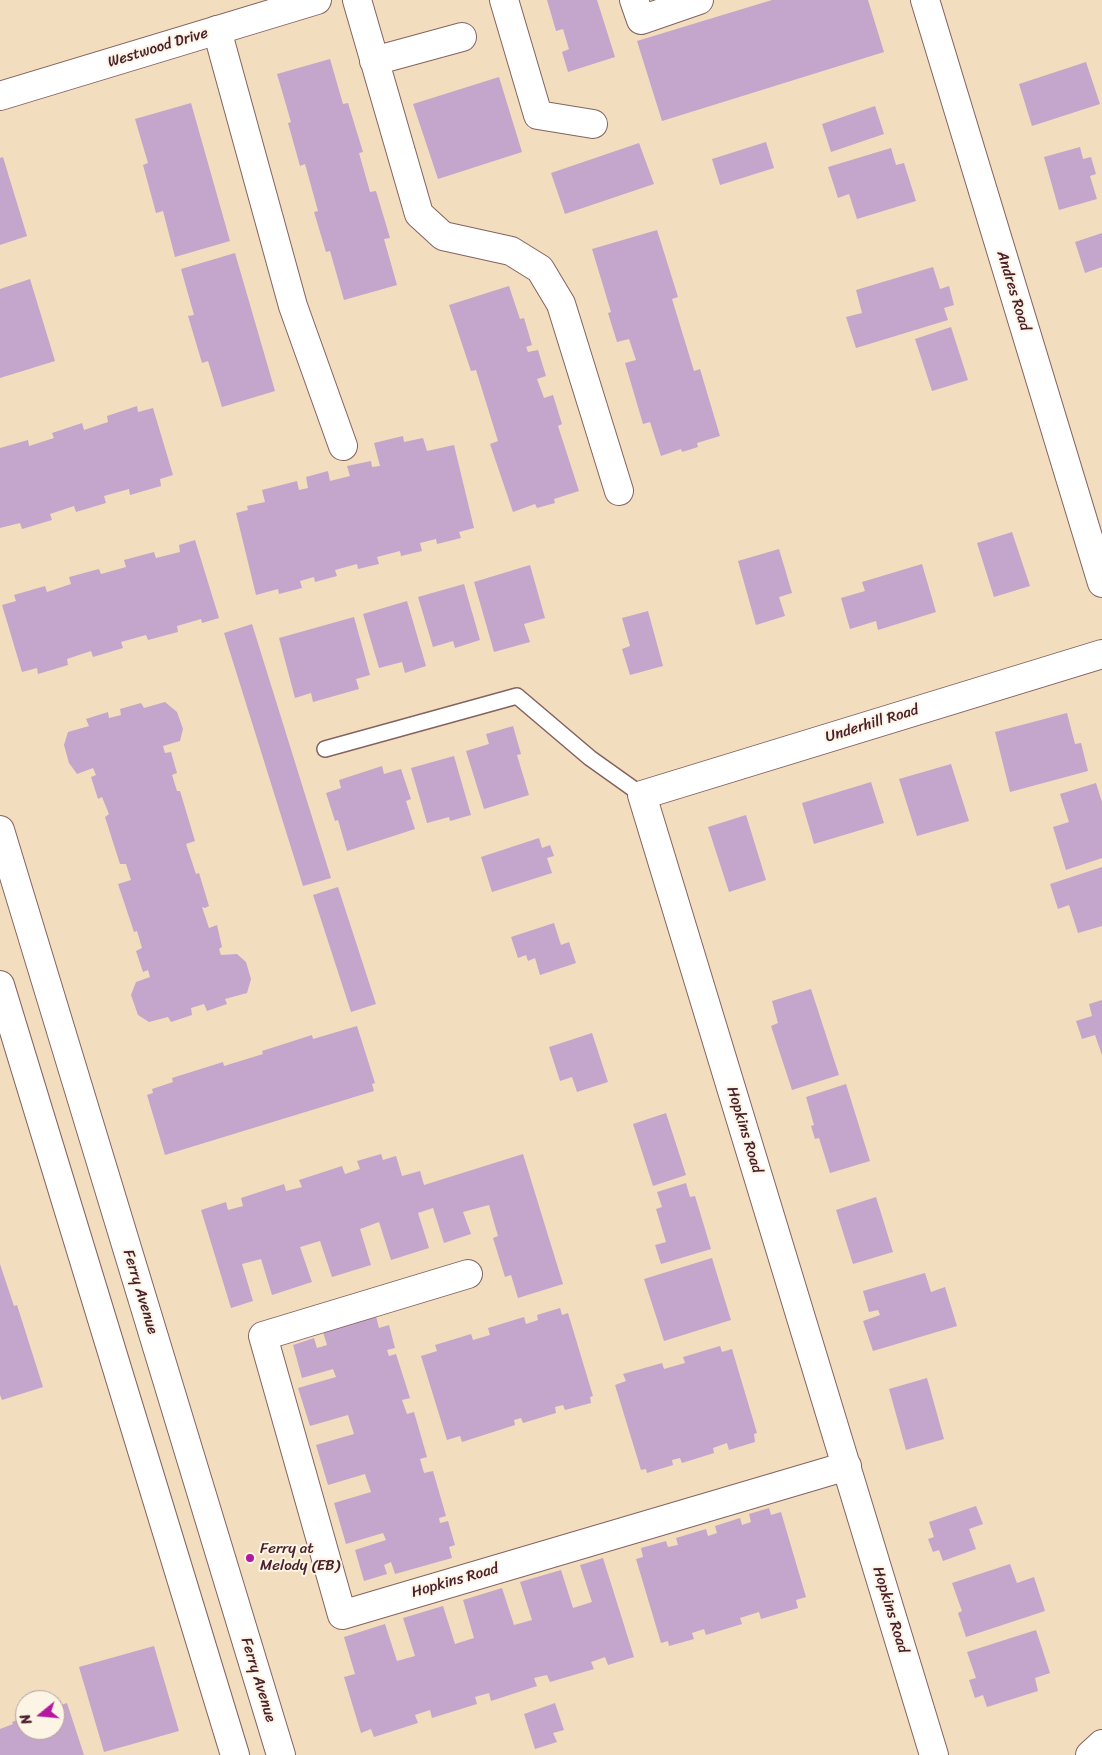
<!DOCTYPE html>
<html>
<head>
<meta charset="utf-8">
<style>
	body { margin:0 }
	#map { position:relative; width:1102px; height:1755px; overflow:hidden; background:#f2debf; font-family:Sriracha,sans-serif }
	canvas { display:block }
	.north { position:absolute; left:15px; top:1690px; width:50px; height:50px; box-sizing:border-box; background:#fcf5e5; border:1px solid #b59f9b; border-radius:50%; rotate:253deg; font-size:14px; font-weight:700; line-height:20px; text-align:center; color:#4a1f2b }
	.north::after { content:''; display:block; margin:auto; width:18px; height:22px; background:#b5179e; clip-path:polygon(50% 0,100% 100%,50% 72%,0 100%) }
</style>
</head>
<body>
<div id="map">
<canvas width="1102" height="1755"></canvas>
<div class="north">N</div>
</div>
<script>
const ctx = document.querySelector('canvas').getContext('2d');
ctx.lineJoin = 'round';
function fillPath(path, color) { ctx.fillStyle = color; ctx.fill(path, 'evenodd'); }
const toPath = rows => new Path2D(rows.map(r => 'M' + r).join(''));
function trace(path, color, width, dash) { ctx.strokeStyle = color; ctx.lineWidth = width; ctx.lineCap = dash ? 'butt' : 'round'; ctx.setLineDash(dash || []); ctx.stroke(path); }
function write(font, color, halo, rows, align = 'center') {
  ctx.font = font + ' Sriracha,sans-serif'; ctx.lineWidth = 4; ctx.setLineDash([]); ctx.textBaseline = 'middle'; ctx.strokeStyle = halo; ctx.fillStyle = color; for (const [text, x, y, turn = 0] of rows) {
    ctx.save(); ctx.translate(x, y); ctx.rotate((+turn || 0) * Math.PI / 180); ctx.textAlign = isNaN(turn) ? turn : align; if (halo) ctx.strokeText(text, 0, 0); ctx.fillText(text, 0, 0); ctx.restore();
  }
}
fillPath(toPath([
	[547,0,597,0,615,57,568,72,562,52,569,49,563,29,556,31],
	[772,0,868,0,884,52,662,121,637,41],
	[330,59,343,104,348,103,363,152,359,153,370,192,376,191,390,238,384,239,397,285,344,300,330,251,326,252,314,212,318,211,305,164,300,166,288,123,291,122,277,74],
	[1086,62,1100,104,1032,126,1019,84],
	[499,77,522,152,438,179,413,104],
	[191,103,230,241,175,257,163,211,156,213,143,165,148,163,135,119],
	[875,106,884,134,831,152,822,124],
	[766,142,774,168,720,185,712,159],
	[639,143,654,184,565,214,551,173],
	[1080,147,1083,159,1091,157,1096,174,1090,176,1097,199,1059,210,1044,157],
	[891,148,896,165,904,163,916,201,857,219,849,194,838,198,828,167],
	[3,157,27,236,0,245,0,158],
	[657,230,678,297,672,299,694,371,700,369,720,436,697,443,698,447,682,452,681,449,661,456,650,422,643,424,625,363,636,360,629,339,617,342,608,313,611,312,592,249],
	[1102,233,1102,267,1085,273,1075,242],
	[235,253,275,391,222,407,208,361,202,363,188,316,194,315,181,269],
	[933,267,940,289,949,286,954,305,944,308,948,320,856,348,846,317,862,313,856,290],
	[30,279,55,361,0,378,0,289],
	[509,286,520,319,524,318,532,345,526,347,528,352,538,350,546,376,537,379,544,398,553,395,562,424,558,426,579,491,554,499,555,503,537,508,535,504,513,512,490,444,498,441,476,370,471,371,449,305],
	[951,327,968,380,932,391,915,339],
	[137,406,138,412,153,408,173,475,160,479,161,486,130,495,129,489,104,496,106,503,76,512,74,506,50,514,52,520,22,529,20,523,0,528,0,448,28,440,29,446,54,438,52,433,82,423,84,430,108,422,107,416],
	[403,436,404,442,423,438,427,451,454,445,474,528,459,532,461,538,437,544,436,539,420,543,422,551,401,556,400,551,377,557,379,564,358,569,357,564,335,570,337,576,315,582,314,577,300,581,302,588,279,594,278,589,256,595,236,513,248,510,247,506,265,502,262,490,297,481,299,490,308,488,306,477,328,471,330,481,350,476,347,466,371,461,372,467,380,466,374,443],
	[1012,532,1030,586,994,597,977,543],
	[195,540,219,618,202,623,201,619,177,626,178,632,148,640,146,635,121,642,123,648,93,657,91,651,67,659,68,665,38,674,37,668,22,672,2,605,16,601,14,595,45,586,47,592,71,584,69,577,99,569,101,574,126,567,124,560,154,552,156,558,180,552,179,545],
	[779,549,792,593,779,597,785,616,756,625,738,561],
	[922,564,936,612,878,630,876,621,850,629,841,598,865,591,862,582],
	[530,565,545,618,524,624,530,642,494,652,474,582],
	[464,584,480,640,455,648,453,641,433,647,418,597],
	[407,601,426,666,405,673,402,662,379,668,363,614],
	[648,611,663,666,630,675,622,649,630,646,622,618],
	[354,617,370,675,356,679,359,689,313,702,311,693,295,698,279,638],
	[252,624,331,878,303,886,224,633],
	[165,702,177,712,183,729,180,741,163,746,165,753,171,752,177,773,172,775,177,791,180,791,195,841,186,844,196,874,199,873,209,906,205,908,202,907,209,928,217,925,222,947,219,949,221,955,237,954,246,962,251,979,247,993,225,999,227,1004,207,1011,204,1004,191,1008,192,1015,171,1022,168,1017,149,1022,138,1015,131,995,136,982,150,977,148,970,143,972,136,951,142,948,137,931,134,932,118,884,131,880,126,864,120,864,105,817,109,814,102,797,98,799,91,777,96,775,93,768,77,774,69,763,64,745,68,732,89,726,86,719,108,712,109,718,121,715,120,709,141,703,144,708],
	[1067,713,1075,744,1081,743,1088,771,1010,792,995,732],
	[513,726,521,754,517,755,529,795,484,809,466,751,489,744,486,734],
	[454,756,471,815,450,821,449,817,427,823,411,768],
	[951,764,969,821,917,836,899,779],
	[382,766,384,774,401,769,411,799,406,801,415,829,347,851,338,820,335,821,326,793,341,788,339,780],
	[871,782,884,823,814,844,802,803],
	[1096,783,1102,802,1102,858,1066,870,1053,827,1069,822,1060,794],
	[746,815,766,880,729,892,708,827],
	[539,838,542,848,550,845,554,856,547,858,552,873,492,892,481,857],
	[1102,867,1102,926,1078,933,1069,905,1058,909,1050,884],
	[338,887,376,1004,351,1012,313,895],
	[554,923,561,945,569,942,576,963,540,975,535,958,528,961,526,955,518,958,511,937],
	[811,989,839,1075,792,1090,771,1026,778,1023,772,1001],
	[1102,1000,1102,1055,1095,1035,1082,1039,1076,1021,1092,1016,1089,1004],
	[357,1026,375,1083,372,1084,374,1091,165,1155,147,1095,153,1093,152,1089,173,1082,172,1078,223,1062,224,1066,263,1054,262,1051,312,1035,313,1039],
	[592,1033,608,1082,577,1092,572,1077,560,1081,549,1047],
	[846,1084,870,1161,830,1173,819,1138,815,1139,811,1126,814,1125,806,1097],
	[666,1113,686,1175,653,1186,633,1124],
	[381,1154,383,1160,396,1156,402,1176,420,1171,424,1185,523,1154,563,1284,518,1298,511,1275,505,1277,493,1238,498,1236,489,1205,463,1212,471,1234,444,1243,433,1208,418,1213,429,1248,391,1260,379,1222,360,1229,371,1265,332,1277,320,1241,300,1247,312,1282,272,1295,261,1259,242,1264,253,1301,231,1308,201,1210,226,1202,228,1210,243,1206,241,1198,284,1184,286,1191,302,1187,299,1180,342,1166,345,1174,360,1169,357,1161],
	[686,1183,690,1197,695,1196,711,1249,661,1264,655,1245,666,1242,656,1209,662,1207,657,1192],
	[876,1197,893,1252,853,1264,836,1210],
	[712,1258,731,1320,664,1341,644,1279],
	[0,1264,14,1306,17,1305,43,1387,2,1400,0,1395],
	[925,1273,931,1292,945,1287,957,1326,873,1351,863,1321,880,1315,878,1310,869,1312,863,1291],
	[560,1308,562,1315,568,1313,593,1396,590,1397,591,1403,565,1410,563,1405,555,1407,556,1413,523,1423,521,1418,514,1420,515,1425,462,1442,460,1436,447,1440,421,1356,437,1351,435,1345,471,1334,473,1340,490,1335,488,1328,524,1317,526,1324,538,1320,537,1315],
	[376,1316,379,1328,389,1325,395,1348,387,1350,389,1356,396,1354,410,1398,402,1400,407,1414,414,1412,427,1457,420,1459,424,1473,433,1471,446,1516,439,1518,440,1523,448,1521,455,1545,449,1547,452,1558,395,1574,391,1562,384,1565,387,1574,364,1581,355,1550,386,1540,383,1533,346,1544,334,1503,371,1492,365,1474,328,1485,316,1445,354,1434,348,1415,310,1426,298,1388,336,1377,333,1369,302,1378,293,1345,314,1338,317,1348,327,1345,323,1332],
	[720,1346,722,1352,732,1349,757,1433,754,1434,755,1442,729,1450,727,1443,713,1448,714,1453,682,1463,680,1458,672,1460,673,1465,647,1473,646,1469,641,1470,615,1385,626,1381,623,1374,662,1363,664,1369,685,1363,683,1357],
	[927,1378,944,1439,906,1450,889,1389],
	[976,1506,983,1524,969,1529,976,1549,943,1561,939,1550,933,1552,928,1539,934,1537,929,1522],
	[769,1508,771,1515,781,1512,806,1597,796,1600,798,1608,761,1619,759,1612,740,1618,742,1624,706,1635,704,1629,692,1633,694,1639,669,1646,668,1641,661,1643,636,1559,643,1557,641,1548,666,1541,668,1547,678,1545,676,1538,706,1529,708,1536,717,1533,715,1526,740,1518,742,1525,751,1522,749,1514],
	[603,1558,634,1657,608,1665,605,1657,591,1662,594,1669,550,1682,547,1675,534,1678,537,1686,491,1701,489,1693,475,1697,477,1704,432,1718,430,1710,415,1715,418,1723,374,1737,371,1729,361,1733,344,1677,355,1674,344,1637,385,1624,397,1661,415,1656,403,1618,443,1606,455,1644,474,1638,463,1600,502,1588,514,1625,532,1620,520,1582,561,1570,573,1608,592,1602,580,1565],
	[1010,1564,1017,1583,1034,1577,1045,1611,966,1637,958,1613,962,1611,952,1583],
	[1036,1630,1050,1673,1035,1678,1038,1691,987,1707,983,1695,975,1698,969,1680,976,1678,967,1652],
	[154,1646,179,1731,104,1752,79,1667],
	[67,1703,84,1755,0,1755,0,1729,13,1724,12,1722,25,1717,25,1730,55,1730,55,1707],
	[555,1703,564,1730,553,1733,557,1742,535,1749,524,1714]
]), '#c4a5cb');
const lane = toPath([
	[325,749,517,696,590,758,642,795]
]);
const street = toPath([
	[357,0,419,214,443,236,511,251,540,269,561,304,619,491],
	[504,0,538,115,593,124],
	[634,0,641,20,699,0],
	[925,0,1102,583],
	[217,30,293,306,343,446],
	[374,61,462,37],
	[468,1274,263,1336,342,1615,847,1466],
	[934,1755,642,795,1102,654]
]);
const secondary = toPath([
	[0,96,317,0],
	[0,830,281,1755],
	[0,985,235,1755],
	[1090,1755,1102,1744]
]);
trace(lane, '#85625f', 18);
trace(street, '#85625f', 30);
trace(secondary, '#85625f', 30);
trace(lane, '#fff', 15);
trace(street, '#fff', 28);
trace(secondary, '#fff', 28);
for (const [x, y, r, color] of [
	[250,1558,5,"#b5179e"]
]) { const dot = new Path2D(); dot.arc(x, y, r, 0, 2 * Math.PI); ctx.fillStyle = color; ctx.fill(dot); trace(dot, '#fcf5e5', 2); }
write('15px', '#4a1f2b', '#fcf5e5', [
	["Westwood Drive",158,48,-17],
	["Andres Road",1013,291,73],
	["Underhill Road",872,724,-17],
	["Hopkins Road",744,1130,73],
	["Ferry Avenue",140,1292,73],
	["Hopkins Road",455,1581,-16],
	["Hopkins Road",890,1610,73],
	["Ferry Avenue",258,1680,73]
]);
write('15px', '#4a1f2b', '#fcf5e5', [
	["Ferry at",260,1549],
	["Melody (EB)",260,1566]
], 'left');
</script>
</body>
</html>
